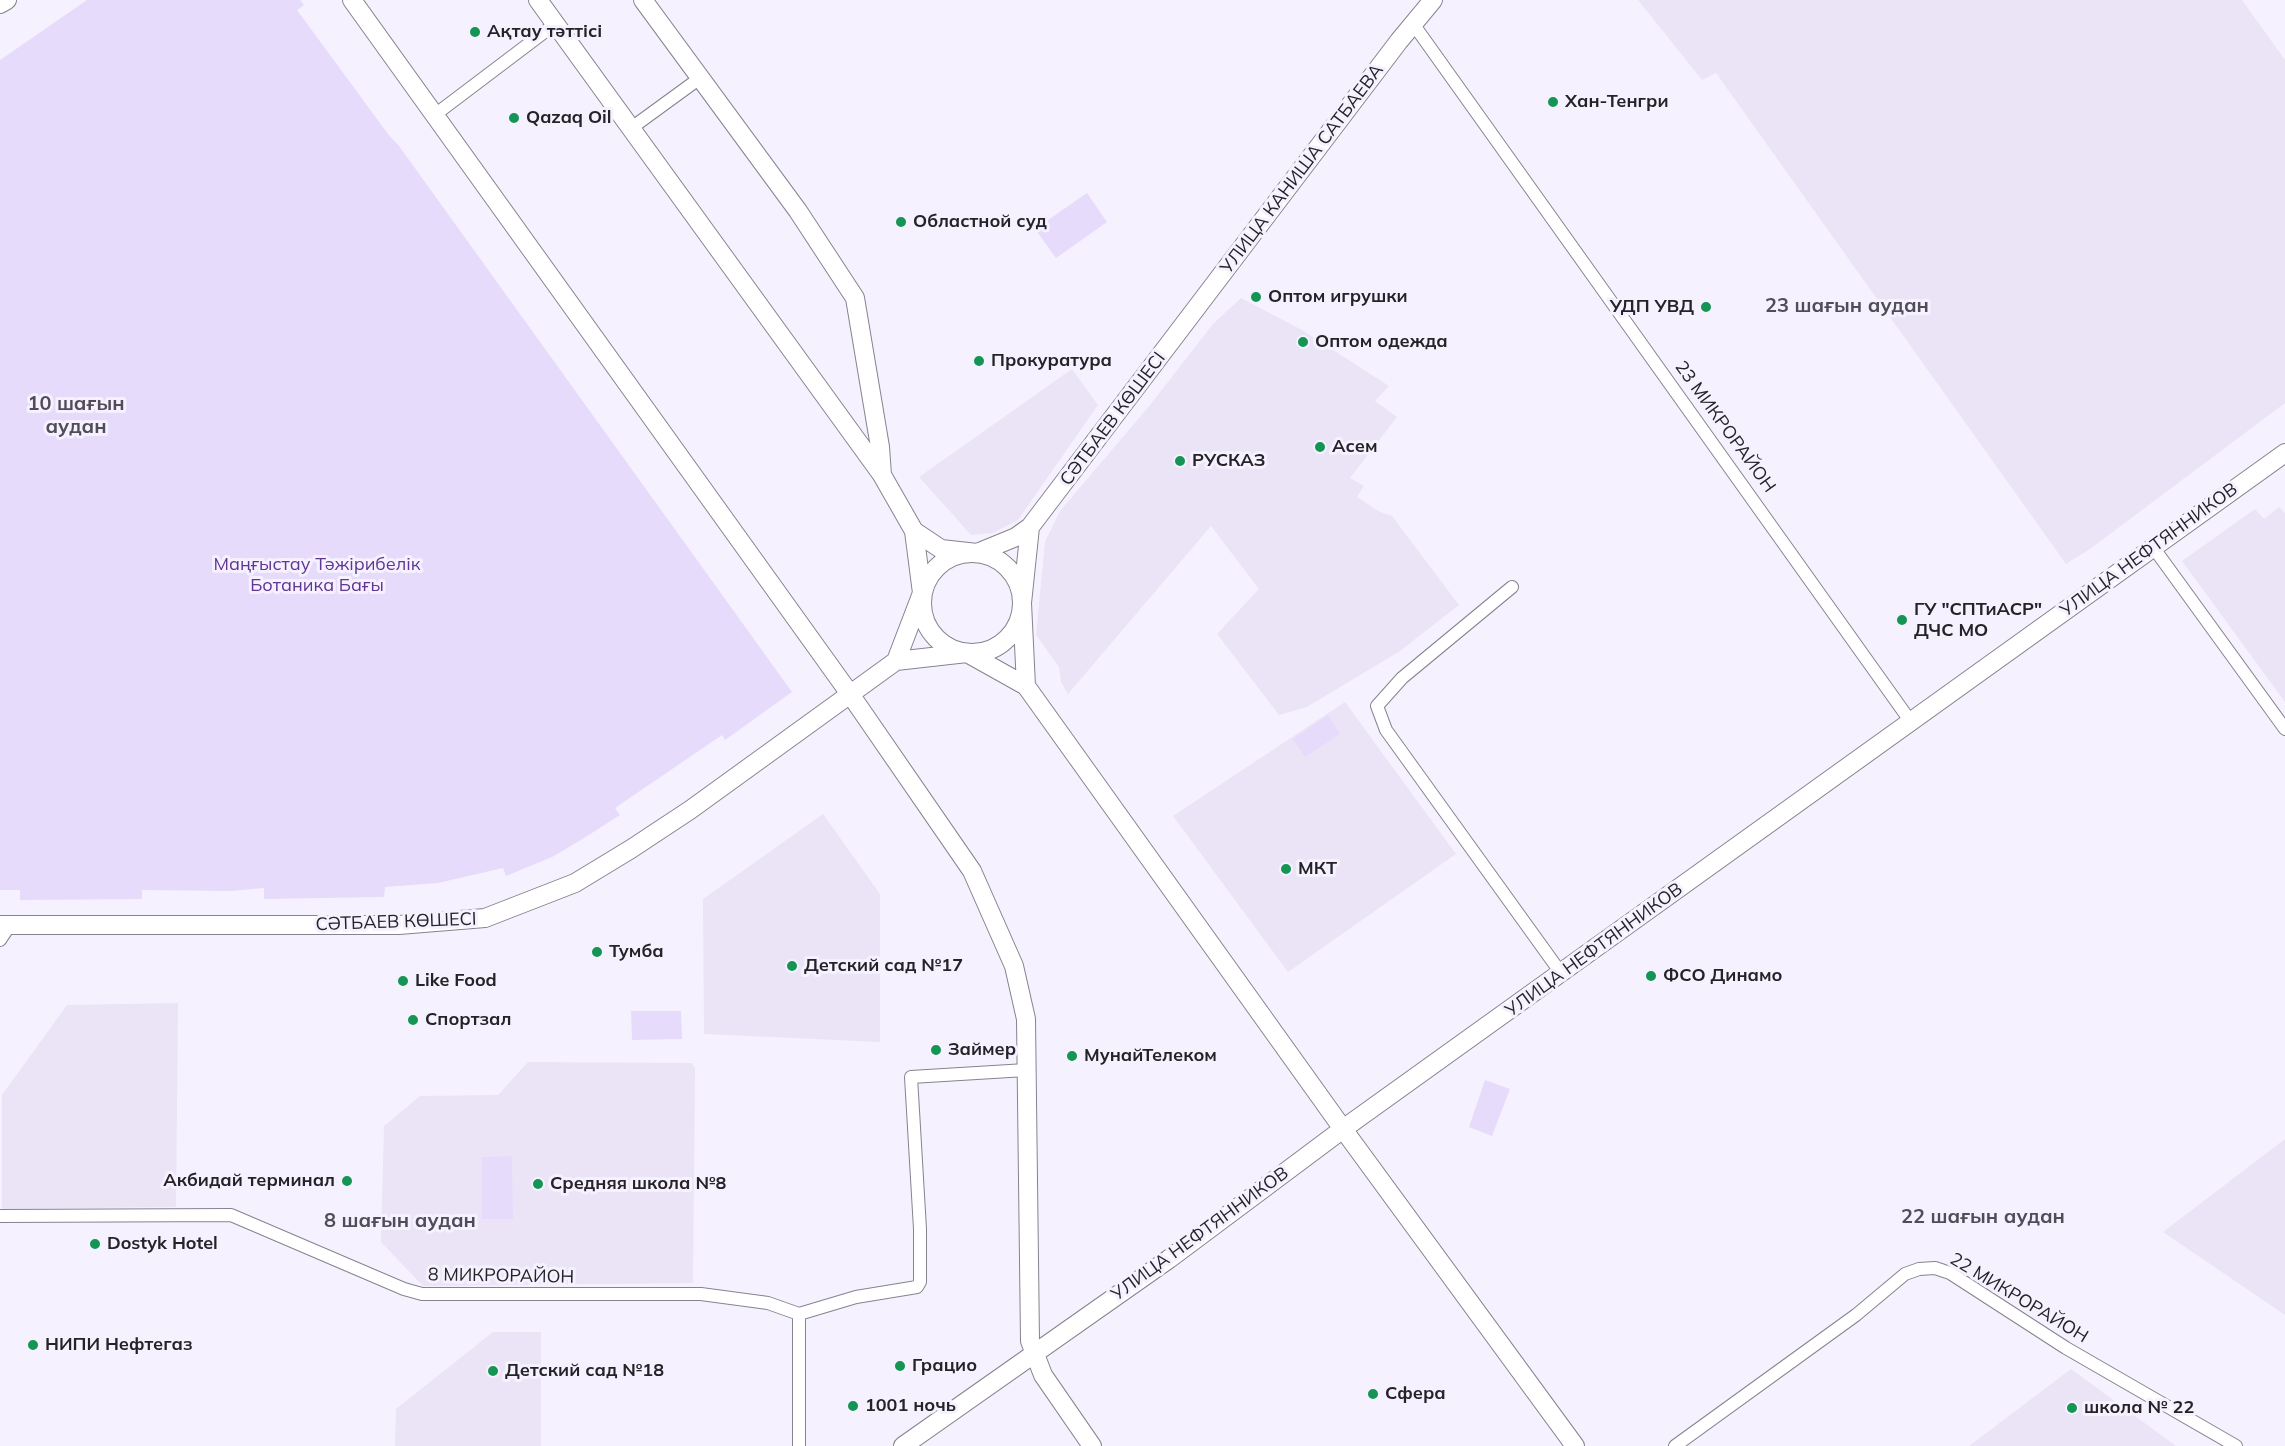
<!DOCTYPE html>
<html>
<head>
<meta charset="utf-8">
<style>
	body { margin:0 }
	canvas { display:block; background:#f5f1fe }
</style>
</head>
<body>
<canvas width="2285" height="1446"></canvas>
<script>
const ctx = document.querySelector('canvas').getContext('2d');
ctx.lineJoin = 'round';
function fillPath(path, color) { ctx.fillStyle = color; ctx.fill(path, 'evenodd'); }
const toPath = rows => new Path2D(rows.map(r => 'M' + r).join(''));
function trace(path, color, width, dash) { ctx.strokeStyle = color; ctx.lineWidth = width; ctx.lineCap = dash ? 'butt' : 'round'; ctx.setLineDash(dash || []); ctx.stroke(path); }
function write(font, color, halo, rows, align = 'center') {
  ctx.font = font + ' Mulish,sans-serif'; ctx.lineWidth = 6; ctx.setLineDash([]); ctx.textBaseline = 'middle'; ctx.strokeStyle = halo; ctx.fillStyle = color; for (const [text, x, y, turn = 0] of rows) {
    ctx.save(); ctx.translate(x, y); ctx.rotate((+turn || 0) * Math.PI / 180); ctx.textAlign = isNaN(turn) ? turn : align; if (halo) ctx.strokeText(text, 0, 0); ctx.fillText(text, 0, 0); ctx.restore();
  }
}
fillPath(toPath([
	[1638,0,2242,0,2285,60,2285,403,2090,549,2066,564,1716,73,1702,80],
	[1241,298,1302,330,1389,386,1375,401,1397,417,1350,478,1364,486,1357,497,1380,512,1392,516,1459,605,1400,651,1307,707,1279,715,1217,634,1259,589,1211,526,1068,694,1061,682,1059,667,1036,635,1045,542,1060,511,1150,405,1213,324],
	[1072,369,1098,405,1018,520,993,533,971,535,919,477],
	[2279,507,2285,513,2285,702,2182,561,2255,509,2264,519],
	[1345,702,1456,854,1288,972,1173,816],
	[823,814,880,894,880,1042,704,1034,703,899],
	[178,1003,176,1207,2,1209,2,1095,67,1005],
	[528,1062,692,1063,695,1068,693,1283,423,1286,381,1242,384,1126,420,1096,498,1095],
	[2285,1139,2285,1315,2163,1232],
	[493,1332,541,1332,541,1446,395,1446,396,1409],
	[2071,1369,2176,1446,1969,1446]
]), '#ebe4f7');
fillPath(toPath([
	[87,0,300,0,304,5,297,10,388,134,399,146,792,692,725,740,722,735,615,808,620,815,581,840,552,857,506,876,503,868,438,883,385,887,384,897,264,899,264,888,231,891,142,890,142,899,20,900,20,890,0,890,0,60],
	[1087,193,1107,222,1056,258,1035,229],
	[1328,715,1340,734,1305,757,1293,739],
	[631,1011,681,1011,682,1039,632,1040],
	[1485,1080,1510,1089,1492,1136,1469,1127],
	[512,1156,513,1219,482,1219,482,1157]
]), '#e7dbfc');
const street = toPath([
	[1414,25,1911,722],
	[436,114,555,24],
	[630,129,700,78],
	[2153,547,2285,729],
	[1512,587,1402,678,1377,706,1386,730,1561,973],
	[0,940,10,925],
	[0,1216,231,1215,404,1289,422,1294,701,1294,768,1303,799,1314],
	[799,1446,799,1314,856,1297,917,1287,920,1282,920,1229,911,1077,1026,1070],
	[1675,1446,1856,1315,1905,1274,1919,1269,1935,1268,1950,1273,2066,1348,2236,1446]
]);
const secondary = toPath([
	[352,0,850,694,972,871,1014,966,1026,1019,1030,1341,1043,1375,1092,1446],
	[538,0,882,475,914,531,922,593,896,661],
	[643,0,798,211,855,298,880,447,882,475],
	[0,4,7,0],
	[914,531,941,549,977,553,1016,537,1030,527,1399,41,1433,0],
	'922 603a50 50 0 1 1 100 0a50 50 0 1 1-100 0Z',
	[1026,686,1022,603,1030,527],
	[0,925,399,925,485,918,575,883,631,849,690,810,896,661,967,653,1026,686,1343,1129,1575,1446],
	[903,1446,1169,1259,1343,1129,2285,453]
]);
trace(street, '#87838e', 14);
trace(secondary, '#87838e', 20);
trace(street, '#fff', 12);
trace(secondary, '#fff', 18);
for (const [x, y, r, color] of [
	[475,32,6,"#149553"],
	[1553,102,6,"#149553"],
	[514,118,6,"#149553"],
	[901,222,6,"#149553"],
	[1256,297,6,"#149553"],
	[1706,307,6,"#149553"],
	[1303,342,6,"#149553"],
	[979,361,6,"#149553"],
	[1320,447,6,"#149553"],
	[1180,461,6,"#149553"],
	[1902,620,6,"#149553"],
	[1286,869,6,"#149553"],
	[597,952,6,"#149553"],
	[792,966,6,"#149553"],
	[1651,976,6,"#149553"],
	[403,981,6,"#149553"],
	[413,1020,6,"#149553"],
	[936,1050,6,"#149553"],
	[1072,1056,6,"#149553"],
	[347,1181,6,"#149553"],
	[538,1184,6,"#149553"],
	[95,1244,6,"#149553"],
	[33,1345,6,"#149553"],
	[900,1366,6,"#149553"],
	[493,1371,6,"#149553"],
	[1373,1394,6,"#149553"],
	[853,1406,6,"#149553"],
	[2072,1408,6,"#149553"]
]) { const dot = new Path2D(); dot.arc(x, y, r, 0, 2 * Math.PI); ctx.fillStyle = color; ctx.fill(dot); trace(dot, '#f5f1fe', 2); }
write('bold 18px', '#252328', '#f5f1fe', [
	["Ақтау тәттісі",487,32],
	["Хан-Тенгри",1565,102],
	["Qazaq Oil",526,118],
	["Областной суд",913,222],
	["Оптом игрушки",1268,297],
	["УДП УВД",1694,307,"right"],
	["Оптом одежда",1315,342],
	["Прокуратура",991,361],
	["Асем",1332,447],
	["РУСКАЗ",1192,461],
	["ГУ \"СПТиАСР\"",1914,610],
	["ДЧС МО",1914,631],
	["МКТ",1298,869],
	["Тумба",609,952],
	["Детский сад №17",804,966],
	["ФСО Динамо",1663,976],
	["Like Food",415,981],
	["Спортзал",425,1020],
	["Займер",948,1050],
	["МунайТелеком",1084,1056],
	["Акбидай терминал",335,1181,"right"],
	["Средняя школа №8",550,1184],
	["Dostyk Hotel",107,1244],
	["НИПИ Нефтегаз",45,1345],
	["Грацио",912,1366],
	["Детский сад №18",505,1371],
	["Сфера",1385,1394],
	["1001 ночь",865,1406],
	["школа № 22",2084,1408]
], 'left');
write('18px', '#252328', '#f5f1fe', [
	["УЛИЦА КАНИША САТБАЕВА",1302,169,-53],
	["СӘТБАЕВ КӨШЕСІ",1113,419,-53],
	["23 МИКРОРАЙОН",1725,427,54],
	["УЛИЦА НЕФТЯННИКОВ",2149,550,-36],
	["СӘТБАЕВ КӨШЕСІ",396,922,-2],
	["УЛИЦА НЕФТЯННИКОВ",1594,950,-36],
	["УЛИЦА НЕФТЯННИКОВ",1200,1234,-36],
	["8 МИКРОРАЙОН",501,1276,1],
	["22 МИКРОРАЙОН",2019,1298,31]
]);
write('18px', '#603593', '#f5f1fe', [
	["Маңғыстау Тәжірибелік",317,565],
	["Ботаника Бағы",317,586]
]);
write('bold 20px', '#514d58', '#f5f1fe', [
	["23 шағын аудан",1847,306],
	["10 шағын",76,404],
	["аудан",76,427],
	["22 шағын аудан",1983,1217],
	["8 шағын аудан",400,1221]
]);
</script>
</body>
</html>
